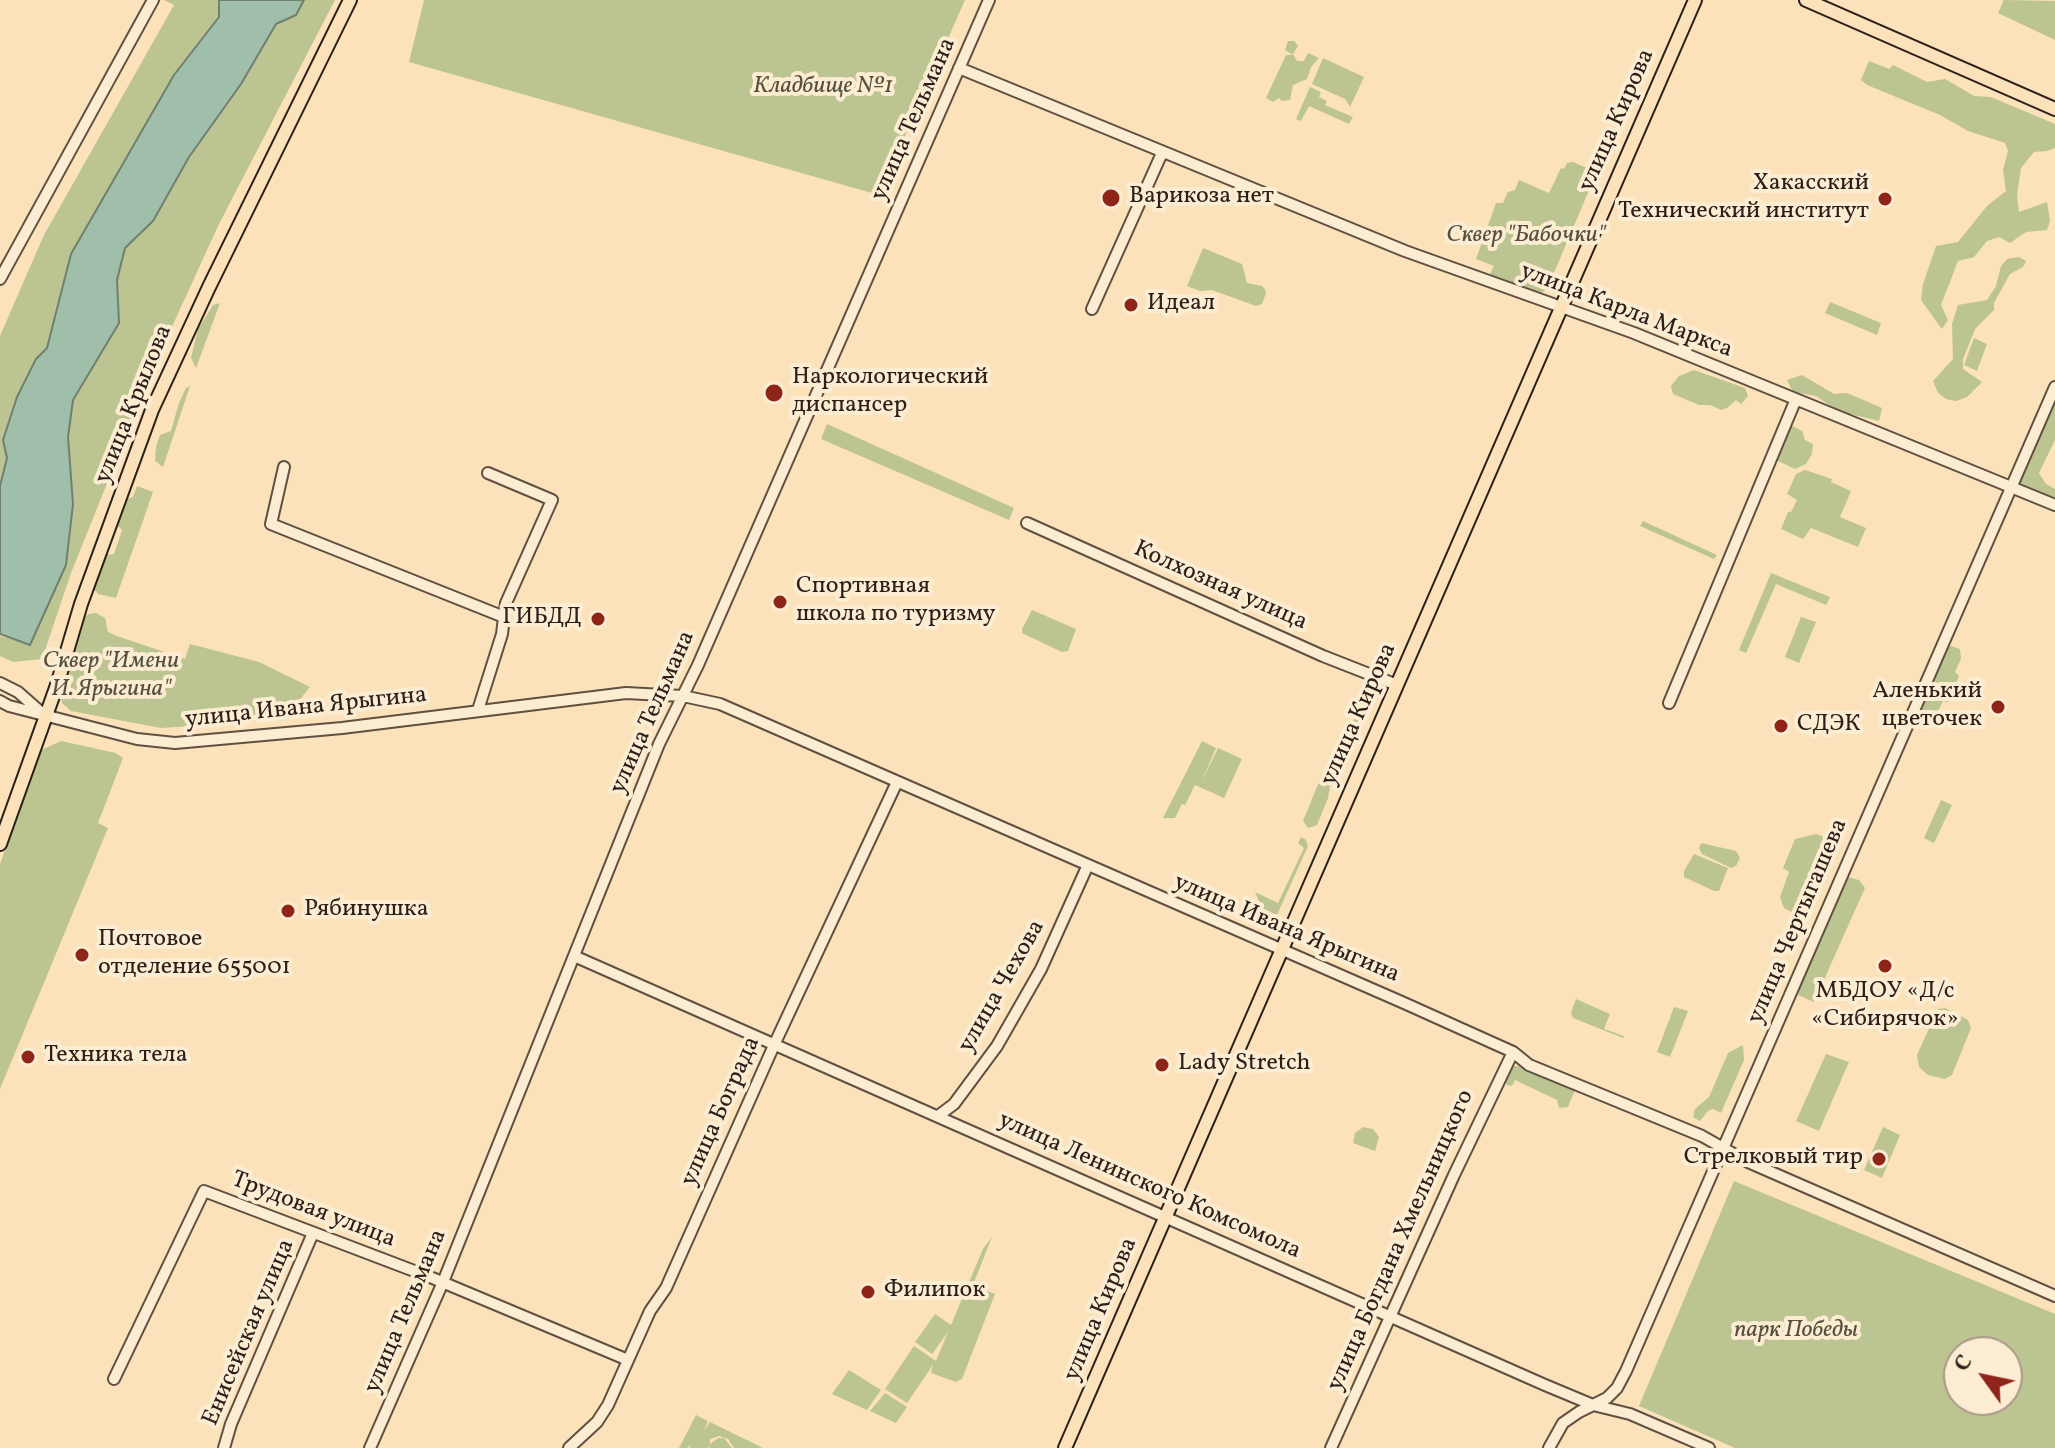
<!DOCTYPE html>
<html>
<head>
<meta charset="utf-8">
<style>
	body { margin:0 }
	#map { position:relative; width:2055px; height:1448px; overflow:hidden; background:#fbe2ba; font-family:Vollkorn,serif }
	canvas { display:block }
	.north { position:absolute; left:1943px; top:1336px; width:80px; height:80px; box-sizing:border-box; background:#fcecd2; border:2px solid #a89a88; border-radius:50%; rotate:303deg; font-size:22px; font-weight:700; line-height:32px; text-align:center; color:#2b201a }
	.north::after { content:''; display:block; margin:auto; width:28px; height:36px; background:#8f2418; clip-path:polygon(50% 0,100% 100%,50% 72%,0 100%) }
</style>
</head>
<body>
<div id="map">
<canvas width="2055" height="1448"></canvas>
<div class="north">С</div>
</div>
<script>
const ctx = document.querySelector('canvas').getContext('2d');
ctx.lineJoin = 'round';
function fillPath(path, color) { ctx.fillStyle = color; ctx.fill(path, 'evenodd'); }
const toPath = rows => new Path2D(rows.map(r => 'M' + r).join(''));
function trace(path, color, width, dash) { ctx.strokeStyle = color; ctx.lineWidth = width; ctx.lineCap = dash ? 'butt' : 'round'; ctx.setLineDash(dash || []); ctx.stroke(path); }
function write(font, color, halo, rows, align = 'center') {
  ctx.font = font + ' Vollkorn,serif'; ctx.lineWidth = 8; ctx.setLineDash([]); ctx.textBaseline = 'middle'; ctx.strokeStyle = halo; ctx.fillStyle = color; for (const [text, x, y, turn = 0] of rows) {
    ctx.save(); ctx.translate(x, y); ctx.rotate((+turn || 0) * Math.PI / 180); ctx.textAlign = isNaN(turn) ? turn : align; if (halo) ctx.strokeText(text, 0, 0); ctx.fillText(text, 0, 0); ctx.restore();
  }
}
fillPath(toPath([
	[164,0,219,0,219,17,174,75,71,254,47,348,36,359,17,397,3,439,7,458,0,486,0,336,44,235,174,5],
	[304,0,335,0,218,226,155,364,71,573,42,659,13,662,0,656,0,636,30,644,73,504,68,437,73,400,119,323,117,280,125,247,153,221,189,157,241,84,276,24,296,15],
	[424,0,965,0,879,195,409,62],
	[2004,0,2055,1,2055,40,1998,13],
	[1288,41,1294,41,1298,46,1293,54,1297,61,1304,61,1308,53,1319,58,1311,67,1307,79,1293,85,1290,100,1282,101,1279,98,1273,102,1266,98,1286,55,1293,55,1285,50],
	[1323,58,1364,77,1350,107,1345,99,1312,84],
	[1869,61,1889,69,1893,65,1927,82,1945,79,1974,96,1991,97,2055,124,2055,148,2047,151,2034,152,2021,168,2017,195,2019,212,2047,202,2050,221,2047,230,2026,232,2010,243,1999,237,1987,241,1974,257,1958,261,1941,305,1948,320,1942,329,1921,300,1923,284,1936,246,1958,242,1987,206,2006,191,2003,170,2008,151,2005,143,1968,131,1940,115,1867,85,1861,80],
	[1310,87,1321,92,1319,97,1327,101,1325,105,1353,117,1349,124,1309,106,1301,121,1296,119],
	[1573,162,1589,169,1595,176,1548,287,1543,292,1536,293,1489,276,1494,266,1476,259,1496,203,1503,203,1508,192,1515,190,1519,180,1549,193,1561,168,1564,169,1567,163],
	[1203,248,1242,264,1247,283,1262,286,1265,289,1266,293,1262,304,1256,306,1212,290,1200,291,1187,286],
	[2019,257,2026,261,2023,267,2010,274,1994,303,1994,310,1975,329,1963,359,1963,369,1982,382,1967,397,1956,401,1946,399,1938,393,1933,381,1953,359,1952,324,1958,305,1987,300,1996,286,2001,266,2007,259],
	[1830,302,1881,323,1877,335,1825,313],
	[220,303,196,368,191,358,198,329,213,305],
	[1974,338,1987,344,1977,371,1964,365],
	[1694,370,1745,388,1748,396,1741,404,1736,400,1727,408,1721,410,1710,405,1699,405,1673,394,1671,386,1679,376],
	[1802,375,1834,394,1847,393,1882,408,1879,421,1838,411,1816,396,1793,392,1787,380],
	[190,386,163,467,155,461,156,447,160,435,171,431,179,403,186,388],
	[2055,390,2055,440,2039,473,2046,484,2055,489,2055,501,2016,484],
	[827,424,1014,508,1009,520,821,439],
	[1793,426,1802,431,1805,440,1813,444,1812,454,1806,464,1795,469,1776,460,1777,450,1788,428],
	[1805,470,1832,479,1831,482,1851,491,1840,517,1866,528,1858,547,1811,528,1803,539,1781,529,1788,512,1791,512,1797,500,1787,494,1796,474],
	[137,486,153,492,116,598,98,594,94,589,97,576,106,555,114,554,122,530,117,525,120,509,126,499,133,497],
	[1643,521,1717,555,1714,559,1640,526],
	[1771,573,1830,597,1826,605,1776,584,1746,653,1739,650],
	[1032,610,1076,629,1068,651,1062,652,1022,633,1022,629],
	[96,613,105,618,108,632,117,636,185,659,190,644,259,662,310,687,283,720,161,728,71,711,62,703,61,693,85,618,88,614],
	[1801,617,1816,622,1799,663,1785,657],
	[1945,644,1960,649,1961,659,1955,672,1959,676,1948,702,1943,701,1935,717,1923,718,1918,712],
	[1359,709,1367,712,1342,753,1338,751],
	[61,741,116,753,123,758,98,823,108,828,0,1089,0,864,41,750],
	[1202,741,1216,748,1201,783,1218,748,1242,759,1224,798,1195,785,1185,805,1182,804,1175,818,1163,818],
	[1323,772,1331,780,1328,798,1317,825,1308,828,1303,821],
	[1941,800,1952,805,1934,843,1924,838],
	[1816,834,1822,836,1830,852,1826,878,1810,911,1806,914,1792,912,1784,908,1780,897,1789,872,1783,868,1795,839],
	[1301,837,1306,840,1308,846,1277,915,1262,908,1255,892,1278,903,1304,848,1298,843],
	[1701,843,1736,851,1740,858,1736,866,1731,868,1702,854,1699,848],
	[1694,854,1728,868,1719,891,1714,891,1684,877,1684,871],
	[1847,877,1859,880,1865,888,1814,1002,1798,995,1804,971],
	[1576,999,1610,1014,1604,1029,1624,1036,1623,1038,1573,1018,1571,1013],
	[1674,1007,1688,1011,1670,1057,1657,1052],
	[1945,1008,1968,1020,1971,1028,1952,1075,1945,1079,1928,1075,1919,1067,1917,1055,1938,1009],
	[1743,1045,1744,1060,1721,1113,1713,1109,1708,1111,1700,1121,1693,1117,1695,1109,1709,1097,1728,1053],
	[1826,1054,1849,1062,1819,1131,1796,1121],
	[1513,1066,1521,1066,1574,1087,1575,1090,1568,1107,1559,1108,1557,1100,1515,1080,1512,1086,1507,1085,1505,1082],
	[1363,1127,1373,1129,1379,1137,1375,1151,1353,1143,1355,1133],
	[1883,1127,1900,1135,1882,1178,1864,1170],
	[1734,1181,2055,1314,2055,1448,1735,1448,1639,1406],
	[1959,1352,2007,1352,2007,1400,1959,1400],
	[992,1237,973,1285,995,1294,962,1379,956,1382,931,1373,933,1365,907,1403,885,1389,914,1346,936,1361,948,1332,932,1354,915,1342,935,1314,951,1325,983,1249],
	[849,1370,881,1390,867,1410,832,1394],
	[885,1393,907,1407,896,1423,870,1411],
	[696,1415,708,1421,704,1431,710,1422,763,1448,734,1448,728,1439,719,1436,710,1439,710,1444,718,1438,724,1438,732,1448,709,1448,709,1445,708,1448,689,1448,691,1444,687,1448,679,1448]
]), '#bcc492');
const water = toPath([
	[219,0,304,0,296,15,276,24,241,84,189,157,153,221,125,248,117,280,119,323,73,400,68,437,73,504,66,565,30,645,0,634,0,486,7,458,3,440,17,397,36,359,47,348,71,254,174,75,219,17,219,0]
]);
fillPath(water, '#a0bfaa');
trace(water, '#717f70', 2);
const minor = toPath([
	[959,68,1405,251,1634,333,2055,505],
	[0,279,153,0],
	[1092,309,1162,153],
	[284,467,271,524,504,617,502,634,478,710],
	[488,473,552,500,506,603,504,617],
	[1027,523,1323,656,1397,685],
	[0,683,18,692,43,714],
	[0,701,9,706,137,739,175,743,342,728,626,693,683,696,720,704,1404,1003,1513,1052,1529,1065,1702,1136,1748,1162,2055,1296],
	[1669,703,1796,399],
	[574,956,1545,1385,1593,1405,1630,1414,1709,1448],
	[938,1116,954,1104,997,1046,1041,969,1087,867],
	[114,1379,204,1191,430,1277,628,1360],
	[224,1448,231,1424,313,1233],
	[370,1448,443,1282,659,744,698,665,989,0],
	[569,1448,597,1422,608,1405,650,1311,666,1288,775,1043,897,782],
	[1331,1448,1454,1175,1513,1052],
	[1549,1448,1563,1423,1579,1412,1607,1398,1617,1388,1626,1371,2055,387]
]);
const major = toPath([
	[1806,0,2055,109],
	[0,844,57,685,81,604,152,410,209,287,350,0],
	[1065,1448,1695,0]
]);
trace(minor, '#5f5042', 14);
trace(major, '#2b201a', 16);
trace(minor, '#fcecd2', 10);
trace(major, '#fbe2ba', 12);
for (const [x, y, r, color] of [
	[1111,198,10,"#8f2418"],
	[1885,199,8,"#8f2418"],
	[1131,305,8,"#8f2418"],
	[774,393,10,"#8f2418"],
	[780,602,8,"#8f2418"],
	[598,619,8,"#8f2418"],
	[1998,707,8,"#8f2418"],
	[1781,726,8,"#8f2418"],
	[288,911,8,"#8f2418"],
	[82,955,8,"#8f2418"],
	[1885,966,8,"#8f2418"],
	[28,1057,8,"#8f2418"],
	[1162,1065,8,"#8f2418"],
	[1879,1159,8,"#8f2418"],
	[868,1292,8,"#8f2418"]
]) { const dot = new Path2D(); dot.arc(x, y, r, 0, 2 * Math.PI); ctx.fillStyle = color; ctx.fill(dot); trace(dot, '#fcecd2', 3); }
write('italic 24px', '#56513e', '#fcecd2', [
	["Кладбище №1",823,88],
	["Сквер \"Бабочки\"",1526,237],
	["Сквер \"Имени",111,663],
	["И. Ярыгина\"",111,691],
	["парк Победы",1796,1332]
]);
write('24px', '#2b201a', '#fcecd2', [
	["улица Тельмана",915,120,-66],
	["улица Кирова",1618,121,-66],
	["улица Карла Маркса",1626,312,21],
	["улица Крылова",135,405,-68],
	["Колхозная улица",1220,587,24],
	["улица Ивана Ярыгина",306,709,-6],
	["улица Тельмана",654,713,-66],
	["улица Кирова",1360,715,-66],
	["улица Чертыгашева",1799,922,-67],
	["улица Ивана Ярыгина",1286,930,23],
	["улица Чехова",1003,987,-60],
	["улица Бограда",722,1112,-66],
	["улица Ленинского Комсомола",1149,1187,24],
	["Трудовая улица",313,1211,21],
	["улица Богдана Хмельницкого",1402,1241,-66],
	["улица Кирова",1102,1310,-67],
	["улица Тельмана",407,1312,-67],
	["Енисейская улица",250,1333,-67]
]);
write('24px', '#2b201a', '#fcecd2', [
	["Хакасский",1869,185,"right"],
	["Технический институт",1869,213,"right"],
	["Варикоза нет",1129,198],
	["Идеал",1147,305],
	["Наркологический",792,379],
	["диспансер",792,407],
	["Спортивная",796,588],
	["школа по туризму",796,616],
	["ГИБДД",582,619,"right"],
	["Аленький",1982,693,"right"],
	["цветочек",1982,721,"right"],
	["СДЭК",1797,726],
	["Рябинушка",304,911],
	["Почтовое",98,941],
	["отделение 655001",98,969],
	["МБДОУ «Д/с",1885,993,"center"],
	["«Сибирячок»",1885,1021,"center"],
	["Техника тела",44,1057],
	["Lady Stretch",1178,1065],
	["Стрелковый тир",1863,1159,"right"],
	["Филипок",884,1292]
], 'left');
</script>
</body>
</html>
